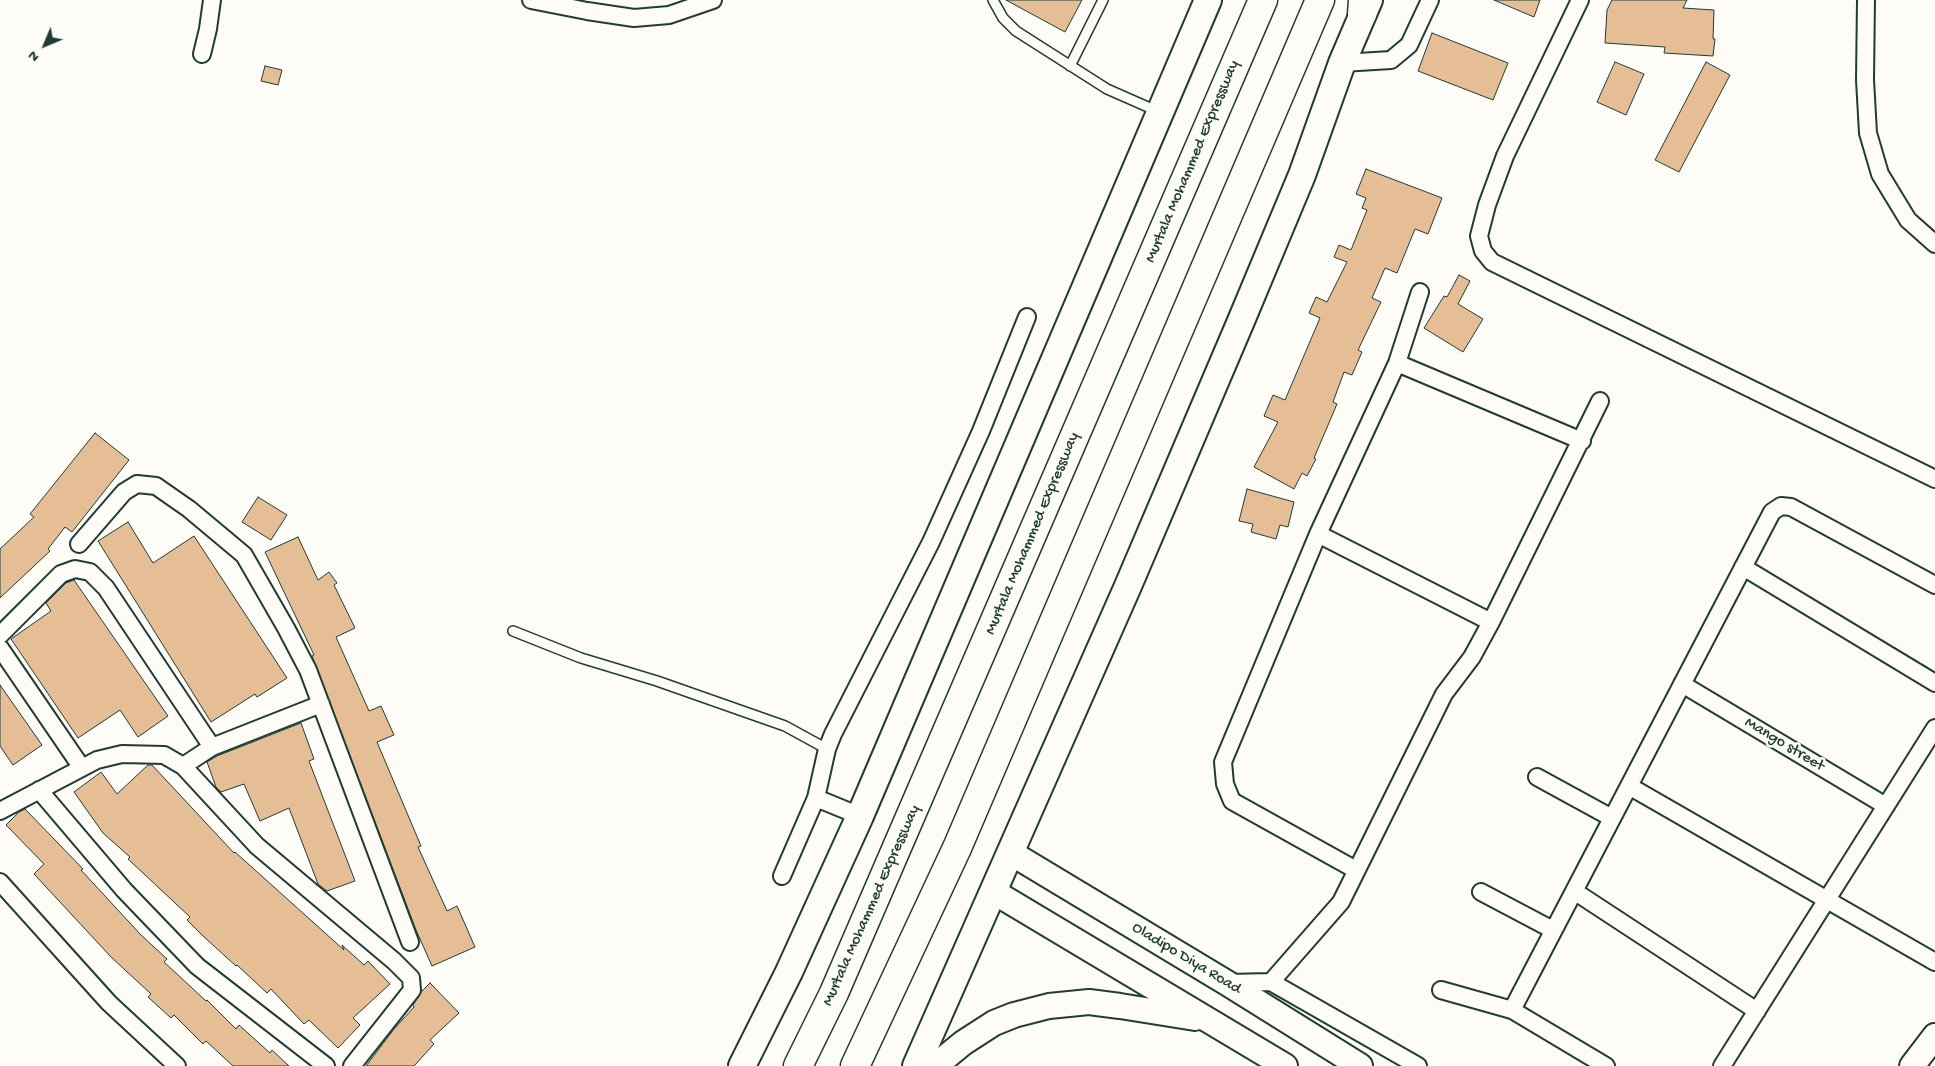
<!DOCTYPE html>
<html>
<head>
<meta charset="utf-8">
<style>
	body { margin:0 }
	#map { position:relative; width:1935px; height:1066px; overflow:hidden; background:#fdfcf7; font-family:"Gochi Hand",sans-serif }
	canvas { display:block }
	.north { position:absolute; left:20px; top:20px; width:50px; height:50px; -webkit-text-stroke:4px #fdfcf7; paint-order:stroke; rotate:225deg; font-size:14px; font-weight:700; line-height:20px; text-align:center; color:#1f3d34 }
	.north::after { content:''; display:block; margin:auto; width:18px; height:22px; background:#1f3d34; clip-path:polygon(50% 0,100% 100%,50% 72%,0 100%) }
</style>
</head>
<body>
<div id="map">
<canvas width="1935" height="1066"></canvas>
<div class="north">N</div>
</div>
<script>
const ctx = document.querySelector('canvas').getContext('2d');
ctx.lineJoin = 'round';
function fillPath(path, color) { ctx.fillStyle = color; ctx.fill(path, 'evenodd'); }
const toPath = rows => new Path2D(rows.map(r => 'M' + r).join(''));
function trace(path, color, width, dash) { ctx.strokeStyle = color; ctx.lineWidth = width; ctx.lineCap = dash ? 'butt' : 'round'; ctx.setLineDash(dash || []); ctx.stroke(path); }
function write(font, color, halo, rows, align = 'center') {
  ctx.font = font + ' "Gochi Hand",sans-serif'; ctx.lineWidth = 5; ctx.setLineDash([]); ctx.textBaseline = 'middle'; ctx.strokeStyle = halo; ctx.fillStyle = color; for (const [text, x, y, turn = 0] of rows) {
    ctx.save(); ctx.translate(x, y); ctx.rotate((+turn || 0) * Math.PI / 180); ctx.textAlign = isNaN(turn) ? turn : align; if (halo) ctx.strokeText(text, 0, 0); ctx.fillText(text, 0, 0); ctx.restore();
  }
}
const building = toPath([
	[1006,0,1082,0,1065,32,1006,0],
	[1494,0,1540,0,1534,17,1494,0],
	[1612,0,1687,0,1683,8,1714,10,1713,39,1715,39,1713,56,1664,53,1665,47,1605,43,1607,10,1612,0],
	[1432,33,1508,63,1493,100,1418,71,1432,33],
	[1615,62,1644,74,1626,115,1597,102,1615,62],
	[1706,62,1730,75,1679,172,1655,160,1706,62],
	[265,66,282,70,278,85,261,81,265,66],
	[1366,169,1442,198,1428,234,1415,229,1397,273,1385,268,1372,298,1381,302,1358,350,1362,352,1352,375,1344,372,1333,402,1337,404,1314,458,1316,459,1307,476,1302,473,1294,489,1254,467,1278,422,1264,416,1273,395,1285,400,1320,318,1309,313,1316,297,1327,302,1347,262,1334,257,1339,245,1351,250,1367,210,1362,208,1366,198,1356,194,1366,169],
	[1459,275,1470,281,1458,304,1483,319,1463,352,1424,328,1444,296,1447,297,1459,275],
	[95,433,129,460,72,532,65,527,48,549,50,551,0,598,0,549,34,517,30,514,95,433],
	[1247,489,1294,502,1288,527,1280,525,1276,539,1251,532,1253,524,1239,521,1247,489],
	[258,497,287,515,271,540,242,522,258,497],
	[128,522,153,563,194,536,287,678,257,697,255,694,211,722,98,541,128,522],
	[298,537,318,580,329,572,337,583,334,585,355,628,336,637,369,711,381,706,394,735,377,742,421,846,418,847,447,911,457,906,475,947,432,966,416,930,312,656,314,655,265,552,298,537],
	[74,580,168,716,138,737,120,710,78,738,11,639,51,611,46,603,66,583,74,580],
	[0,685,42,745,13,765,0,746,0,685],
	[301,723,314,759,309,761,355,881,327,891,318,884,289,808,260,821,244,784,221,792,216,787,207,762,217,756,301,723],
	[148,765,152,765,234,853,235,852,344,950,342,945,364,965,368,961,390,984,353,1018,360,1025,338,1048,309,1020,304,1024,271,989,267,993,237,965,236,966,203,936,187,920,190,917,128,859,130,857,103,833,74,792,101,772,117,794,148,765],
	[25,809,83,869,81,870,141,935,167,959,164,962,206,1001,207,1000,236,1029,239,1025,270,1053,272,1050,289,1066,233,1066,206,1041,203,1044,174,1015,171,1018,148,997,151,994,111,957,34,874,44,864,6,825,19,812,25,809],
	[430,983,459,1013,430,1040,434,1044,414,1066,366,1066,394,1029,414,1007,413,1005,422,991,430,983]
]);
fillPath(building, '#e5be95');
trace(building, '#1f3d34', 1);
const lane = toPath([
	[993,0,1003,18,1016,31,1107,89,1157,111],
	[1070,66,1103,0],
	[513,631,581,658,657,681,785,726,827,749]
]);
const street = toPath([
	[531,0,587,11,634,18,669,15,713,0],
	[1580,0,1505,156,1487,205,1479,236,1483,251,1492,262,1935,479],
	[1866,0,1865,80,1868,133,1880,174,1908,220,1935,244],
	[202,54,208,29,212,0],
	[1342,63,1391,60,1409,45,1430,0],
	[1397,363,1582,441],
	[1318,534,1491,622],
	[79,544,124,492,137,484,156,486,189,509,244,555,286,628,308,670,410,942],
	[1743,567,1935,683],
	[0,635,61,574,75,569,90,572,106,588,212,747],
	[0,648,82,768],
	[1682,684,1886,806],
	[183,766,212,747,321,704],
	[1537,777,1612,818],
	[1629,786,1935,962],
	[39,790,124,890,197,966,326,1066],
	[816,798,860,816],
	[0,811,97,760,122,754,164,755,183,766,257,846,394,961,411,978,412,990,352,1066],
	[1356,870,1232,801,1225,784,1223,762,1318,534,1397,363,1420,292],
	[782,876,816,798,827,749,833,734,931,542,981,431,1027,317],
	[0,882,109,1003,177,1066],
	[1574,891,1757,1011],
	[1481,892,1553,930],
	[1271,982,1418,1066],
	[1227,983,1271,982,1341,902,1444,694,1472,657,1491,622,1600,401],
	[1441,990,1512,1010,1606,1066],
	[1512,1010,1772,512,1781,506,1791,507,1935,585],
	[1722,1066,1935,728]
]);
const secondary = toPath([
	[1011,853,1227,983,1360,1066],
	[994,892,1285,1066],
	[935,1066,963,1043,994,1023,1014,1015,1049,1006,1089,1002,1120,1006,1195,1018],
	[1912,1066,1935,1036]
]);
const primary = toPath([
	[742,1066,789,972,860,816,1208,0],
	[916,1066,1128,586,1241,321,1302,175,1342,63,1369,0]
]);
const highway = toPath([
	[1362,14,1363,0],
	[798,1066,834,993,1263,0],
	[855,1066,957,848,1320,0]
]);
trace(lane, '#1f3d34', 12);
trace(street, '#1f3d34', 20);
trace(secondary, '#1f3d34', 28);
trace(primary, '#1f3d34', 30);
trace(highway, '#1f3d34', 31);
trace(lane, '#fdfcf7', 9);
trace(street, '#fdfcf7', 16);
trace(secondary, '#fdfcf7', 24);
trace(primary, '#fdfcf7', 26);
trace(highway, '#fdfcf7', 28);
write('16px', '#1f3d34', '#fdfcf7', [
	["Murtala Mohammed Expressway",1193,162,-67],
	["Murtala Mohammed Expressway",1033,534,-67],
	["Mango street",1784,745,31],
	["Murtala Mohammed Expressway",872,906,-66],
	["Oladipo Diya Road",1186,959,31]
]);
</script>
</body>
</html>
